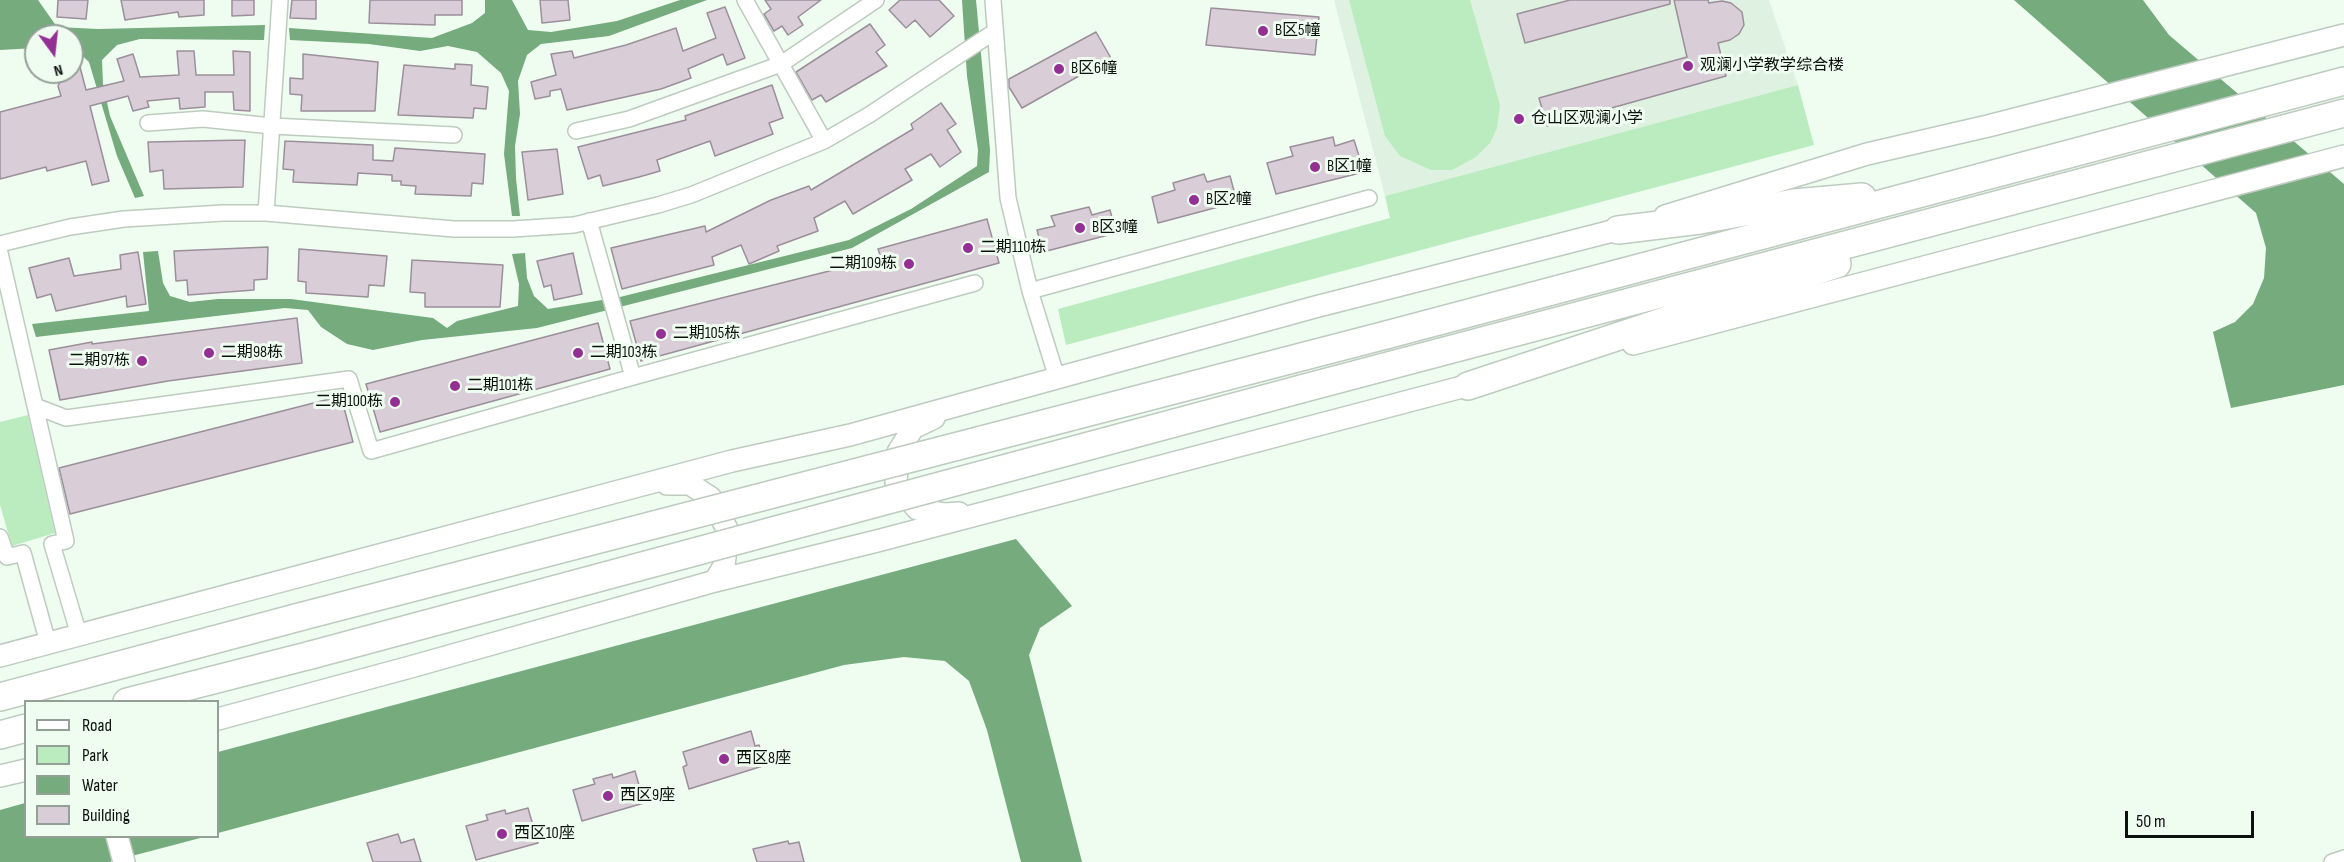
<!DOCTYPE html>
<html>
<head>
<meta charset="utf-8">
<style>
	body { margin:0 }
	#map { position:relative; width:2344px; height:862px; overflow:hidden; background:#effdf1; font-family:"Sofia Sans Condensed",sans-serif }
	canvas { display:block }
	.legend { position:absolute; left:24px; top:700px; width:195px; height:138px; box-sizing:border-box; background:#effdf1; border:2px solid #949f96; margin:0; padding:8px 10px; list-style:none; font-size:18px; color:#0c110d }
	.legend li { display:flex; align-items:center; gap:12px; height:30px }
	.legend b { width:30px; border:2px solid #949f96 }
	.north { position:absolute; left:24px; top:24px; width:60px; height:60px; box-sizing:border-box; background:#effdf1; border:2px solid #949f96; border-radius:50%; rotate:165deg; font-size:16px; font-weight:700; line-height:24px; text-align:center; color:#0c110d }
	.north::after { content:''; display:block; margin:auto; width:21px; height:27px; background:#942f94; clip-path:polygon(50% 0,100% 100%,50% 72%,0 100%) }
	.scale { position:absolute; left:2125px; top:811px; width:129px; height:27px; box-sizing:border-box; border:3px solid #0c110d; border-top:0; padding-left:8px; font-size:18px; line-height:21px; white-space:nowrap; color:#0c110d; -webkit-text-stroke:4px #effdf1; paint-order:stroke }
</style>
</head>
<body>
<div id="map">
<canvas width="2344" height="862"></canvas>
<ul class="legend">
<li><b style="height:8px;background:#fff"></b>Road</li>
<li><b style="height:16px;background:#baecc0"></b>Park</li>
<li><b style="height:16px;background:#75ab7d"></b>Water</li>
<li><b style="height:16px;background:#d9cdd8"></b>Building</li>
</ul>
<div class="north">N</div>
<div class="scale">50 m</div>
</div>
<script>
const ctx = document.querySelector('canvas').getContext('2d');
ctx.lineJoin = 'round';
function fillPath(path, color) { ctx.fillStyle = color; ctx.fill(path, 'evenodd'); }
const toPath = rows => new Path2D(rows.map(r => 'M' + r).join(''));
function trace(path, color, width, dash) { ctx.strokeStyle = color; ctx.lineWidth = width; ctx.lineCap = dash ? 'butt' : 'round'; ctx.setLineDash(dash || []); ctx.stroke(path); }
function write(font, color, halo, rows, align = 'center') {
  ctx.font = font + ' "Sofia Sans Condensed","Noto Sans SC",sans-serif'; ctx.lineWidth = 6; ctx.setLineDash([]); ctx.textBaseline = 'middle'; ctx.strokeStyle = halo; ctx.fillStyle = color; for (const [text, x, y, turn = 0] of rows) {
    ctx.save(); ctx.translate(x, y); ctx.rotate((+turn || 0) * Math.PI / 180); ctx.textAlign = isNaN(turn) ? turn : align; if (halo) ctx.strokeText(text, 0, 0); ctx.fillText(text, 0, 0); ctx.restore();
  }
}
fillPath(toPath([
	[1334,0,1769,0,1798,85,1385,196]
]), '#dff2e1');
fillPath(toPath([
	[1349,0,1470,0,1500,105,1497,128,1490,143,1476,157,1452,170,1431,170,1400,156,1385,136],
	[1798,85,1814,145,1066,345,1058,309,1390,218,1385,196],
	[28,415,55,533,12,546,0,505,0,422]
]), '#baecc0');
fillPath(toPath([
	[0,0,38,0,57,27,98,29,265,25,264,40,140,39,117,45,102,60,103,84,110,116,144,196,135,198,117,156,89,62,72,46,72,36,36,36,36,48,0,50],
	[485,0,512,0,528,30,551,32,617,21,680,0,707,0,609,36,541,44,527,55,518,81,520,114,515,146,516,178,520,216,512,216,504,154,509,91,501,73,477,52,448,46,420,51,369,44,290,40,289,28,432,38,472,23,485,13],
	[962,0,976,0,990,150,989,172,852,248,537,328,422,340,373,350,347,344,321,327,308,310,285,308,36,337,32,324,149,311,143,252,158,251,163,283,170,296,190,302,218,299,291,299,433,318,447,328,457,321,518,306,519,284,512,254,525,253,527,278,534,296,548,309,620,297,849,240,911,209,977,166,978,150,967,76],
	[2014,0,2143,0,2169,35,2344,184,2344,385,2231,408,2213,332,2235,322,2253,304,2264,278,2266,248,2256,213],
	[1016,539,1072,606,1040,628,1029,655,1082,862,1021,862,987,730,969,681,945,661,904,657,844,665,218,833,218,752],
	[25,803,26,836,204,837,109,862,0,862,0,810]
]), '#75ab7d');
const building = toPath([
	[58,0,88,0,86,19,57,17,58,0],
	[121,0,204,0,204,15,179,17,178,12,125,20,121,0],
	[232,0,254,0,254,15,232,16,232,0],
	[292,0,316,0,316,19,290,18,292,0],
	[370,0,462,0,462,15,435,15,435,25,369,23,370,0],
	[540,0,568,0,570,20,542,23,540,0],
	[765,0,821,0,798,17,803,25,788,35,782,26,774,31,764,14,771,9,765,0],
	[900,0,939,0,954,16,930,37,915,20,906,28,889,10,900,0],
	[1570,0,1670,0,1670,4,1525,43,1517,14,1570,0],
	[1674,0,1708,0,1709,3,1722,1,1731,3,1742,12,1744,25,1739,34,1730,40,1718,43,1726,76,1547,126,1539,98,1687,57,1674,0],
	[725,7,745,58,727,65,723,54,688,69,691,78,661,89,567,110,561,89,550,91,550,96,535,99,531,82,556,75,551,54,572,51,574,58,626,45,676,28,683,51,716,38,707,13,725,7],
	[1211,8,1319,17,1315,55,1206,45,1211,8],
	[870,24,885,45,876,52,887,66,826,102,821,95,812,100,796,72,870,24],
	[1096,32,1111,58,1022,108,1009,87,1009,79,1096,32],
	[177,51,194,51,196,75,234,75,233,51,250,52,250,111,234,110,233,92,205,92,205,107,180,109,179,98,147,101,149,107,133,111,128,96,90,106,109,181,92,185,86,161,47,171,46,167,0,179,0,112,61,96,58,86,65,72,72,72,72,69,80,67,86,90,124,81,117,59,133,54,140,77,179,75,177,51],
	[303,54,378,62,375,111,301,111,302,95,290,94,290,78,303,79,303,54],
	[455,64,472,65,471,85,488,87,486,109,474,108,473,118,398,115,404,65,455,69,455,64],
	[772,85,783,118,769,123,773,134,715,156,710,141,657,160,660,171,639,177,603,186,600,175,588,179,578,147,686,120,685,116,772,85],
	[941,103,956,124,947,130,961,152,940,167,931,154,905,169,912,180,853,214,845,201,814,218,818,231,777,246,779,251,749,264,741,245,712,257,714,265,622,289,611,248,705,226,706,232,771,200,809,186,811,190,913,129,911,124,941,103],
	[1333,137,1335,146,1354,140,1364,172,1276,194,1267,163,1293,156,1290,147,1333,137],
	[245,140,243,187,164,189,163,170,150,172,148,142,245,140],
	[285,141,373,145,373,160,393,161,395,148,485,154,483,184,472,183,471,196,415,194,416,186,401,185,401,181,392,181,392,175,358,173,357,185,293,182,294,170,283,169,285,141],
	[557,149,563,194,528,200,522,152,557,149],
	[1204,174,1207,182,1230,176,1237,202,1158,223,1152,197,1175,190,1173,183,1204,174],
	[1089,207,1092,215,1110,210,1116,233,1043,252,1037,230,1055,226,1051,216,1089,207],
	[987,219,999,263,641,361,630,321,881,258,878,249,987,219],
	[268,247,267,279,254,280,254,290,188,295,187,280,176,281,174,251,268,247],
	[299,249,387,256,384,286,369,285,368,297,306,293,306,282,298,281,299,249],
	[138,252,146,304,127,307,126,296,56,311,51,294,37,298,29,268,69,258,74,276,121,269,120,255,138,252],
	[573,253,582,294,554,300,551,285,544,287,537,261,573,253],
	[412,260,503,265,500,307,425,307,425,293,410,292,412,260],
	[297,318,302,363,168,381,60,400,49,350,92,342,92,344,297,318],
	[598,323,610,369,380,432,366,384,598,323],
	[341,396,353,442,70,514,59,468,341,396],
	[751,731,755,746,759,745,766,765,689,789,683,767,687,765,683,752,751,731],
	[635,771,644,803,582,821,573,790,595,784,593,779,612,774,613,778,635,771],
	[528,808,538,843,476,860,466,826,488,820,486,815,505,810,506,814,528,808],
	[398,834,401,843,414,839,421,862,373,862,367,843,398,834],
	[788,841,789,844,799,842,804,862,757,862,753,849,788,841]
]);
fillPath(building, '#d9cdd8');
trace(building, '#9b8f9a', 1.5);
const street = toPath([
	[745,0,824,141],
	[993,0,1008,198,1030,291,1057,378],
	[148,123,203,119,272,126,454,135],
	[576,131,629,119,781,64,876,0],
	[266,213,280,0],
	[0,244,70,227,124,219,223,213,266,213,454,229,513,229,574,225,658,205,691,195,824,141,869,115,994,32],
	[0,253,66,541,52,544,79,635],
	[1030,291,1369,198],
	[633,377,975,283],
	[35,406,66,418,349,379,371,451,633,377,589,221],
	[0,537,7,557,23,553,48,643],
	[2332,862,2344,858]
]);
const secondary = toPath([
	[1665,216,1867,154,1988,126,2344,35],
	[1633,344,2344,156],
	[934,418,913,428,898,452,896,483,917,509,945,514,959,513],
	[667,484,690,484,711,498,728,531,724,566,715,581],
	[0,656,732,461,850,435,1315,307,1632,226],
	[218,719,414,666,715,581,877,541,1481,382],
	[0,776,26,770],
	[117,836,124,862]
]);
const highway = toPath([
	[1618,230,1700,220,1794,203,1862,197],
	[1386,335,2344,81],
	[1468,386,1837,264],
	[1301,389,2344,113],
	[0,697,303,616],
	[127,702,311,655],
	[0,735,26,728]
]);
trace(street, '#becbbf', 18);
trace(secondary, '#becbbf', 24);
trace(highway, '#becbbf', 30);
trace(street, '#fff', 15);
trace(secondary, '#fff', 21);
trace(highway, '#fff', 27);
const highwayBridge = toPath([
	[303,616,1386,335],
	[311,655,1301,389]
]);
trace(highwayBridge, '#becbbf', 30, []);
trace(highwayBridge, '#fff', 27);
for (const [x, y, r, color] of [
	[1263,31,6,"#942f94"],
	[1688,66,6,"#942f94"],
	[1059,69,6,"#942f94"],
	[1519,119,6,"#942f94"],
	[1315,167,6,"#942f94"],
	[1194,200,6,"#942f94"],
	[1080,228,6,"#942f94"],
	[968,248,6,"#942f94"],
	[909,264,6,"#942f94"],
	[661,334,6,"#942f94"],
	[209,353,6,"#942f94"],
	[578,353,6,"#942f94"],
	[142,361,6,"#942f94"],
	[455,386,6,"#942f94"],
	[395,402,6,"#942f94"],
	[724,759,6,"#942f94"],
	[608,796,6,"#942f94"],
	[502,834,6,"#942f94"]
]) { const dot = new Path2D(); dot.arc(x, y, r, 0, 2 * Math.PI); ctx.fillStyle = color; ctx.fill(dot); trace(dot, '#effdf1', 2); }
write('16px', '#0c110d', '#effdf1', [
	["B区5幢",1275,31],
	["观澜小学教学综合楼",1700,66],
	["B区6幢",1071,69],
	["仓山区观澜小学",1531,119],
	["B区1幢",1327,167],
	["B区2幢",1206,200],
	["B区3幢",1092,228],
	["二期110栋",980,248],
	["二期109栋",897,264,"right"],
	["二期105栋",673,334],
	["二期98栋",221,353],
	["二期103栋",590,353],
	["二期97栋",130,361,"right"],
	["二期101栋",467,386],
	["二期100栋",383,402,"right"],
	["西区8座",736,759],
	["西区9座",620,796],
	["西区10座",514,834]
], 'left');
</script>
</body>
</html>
